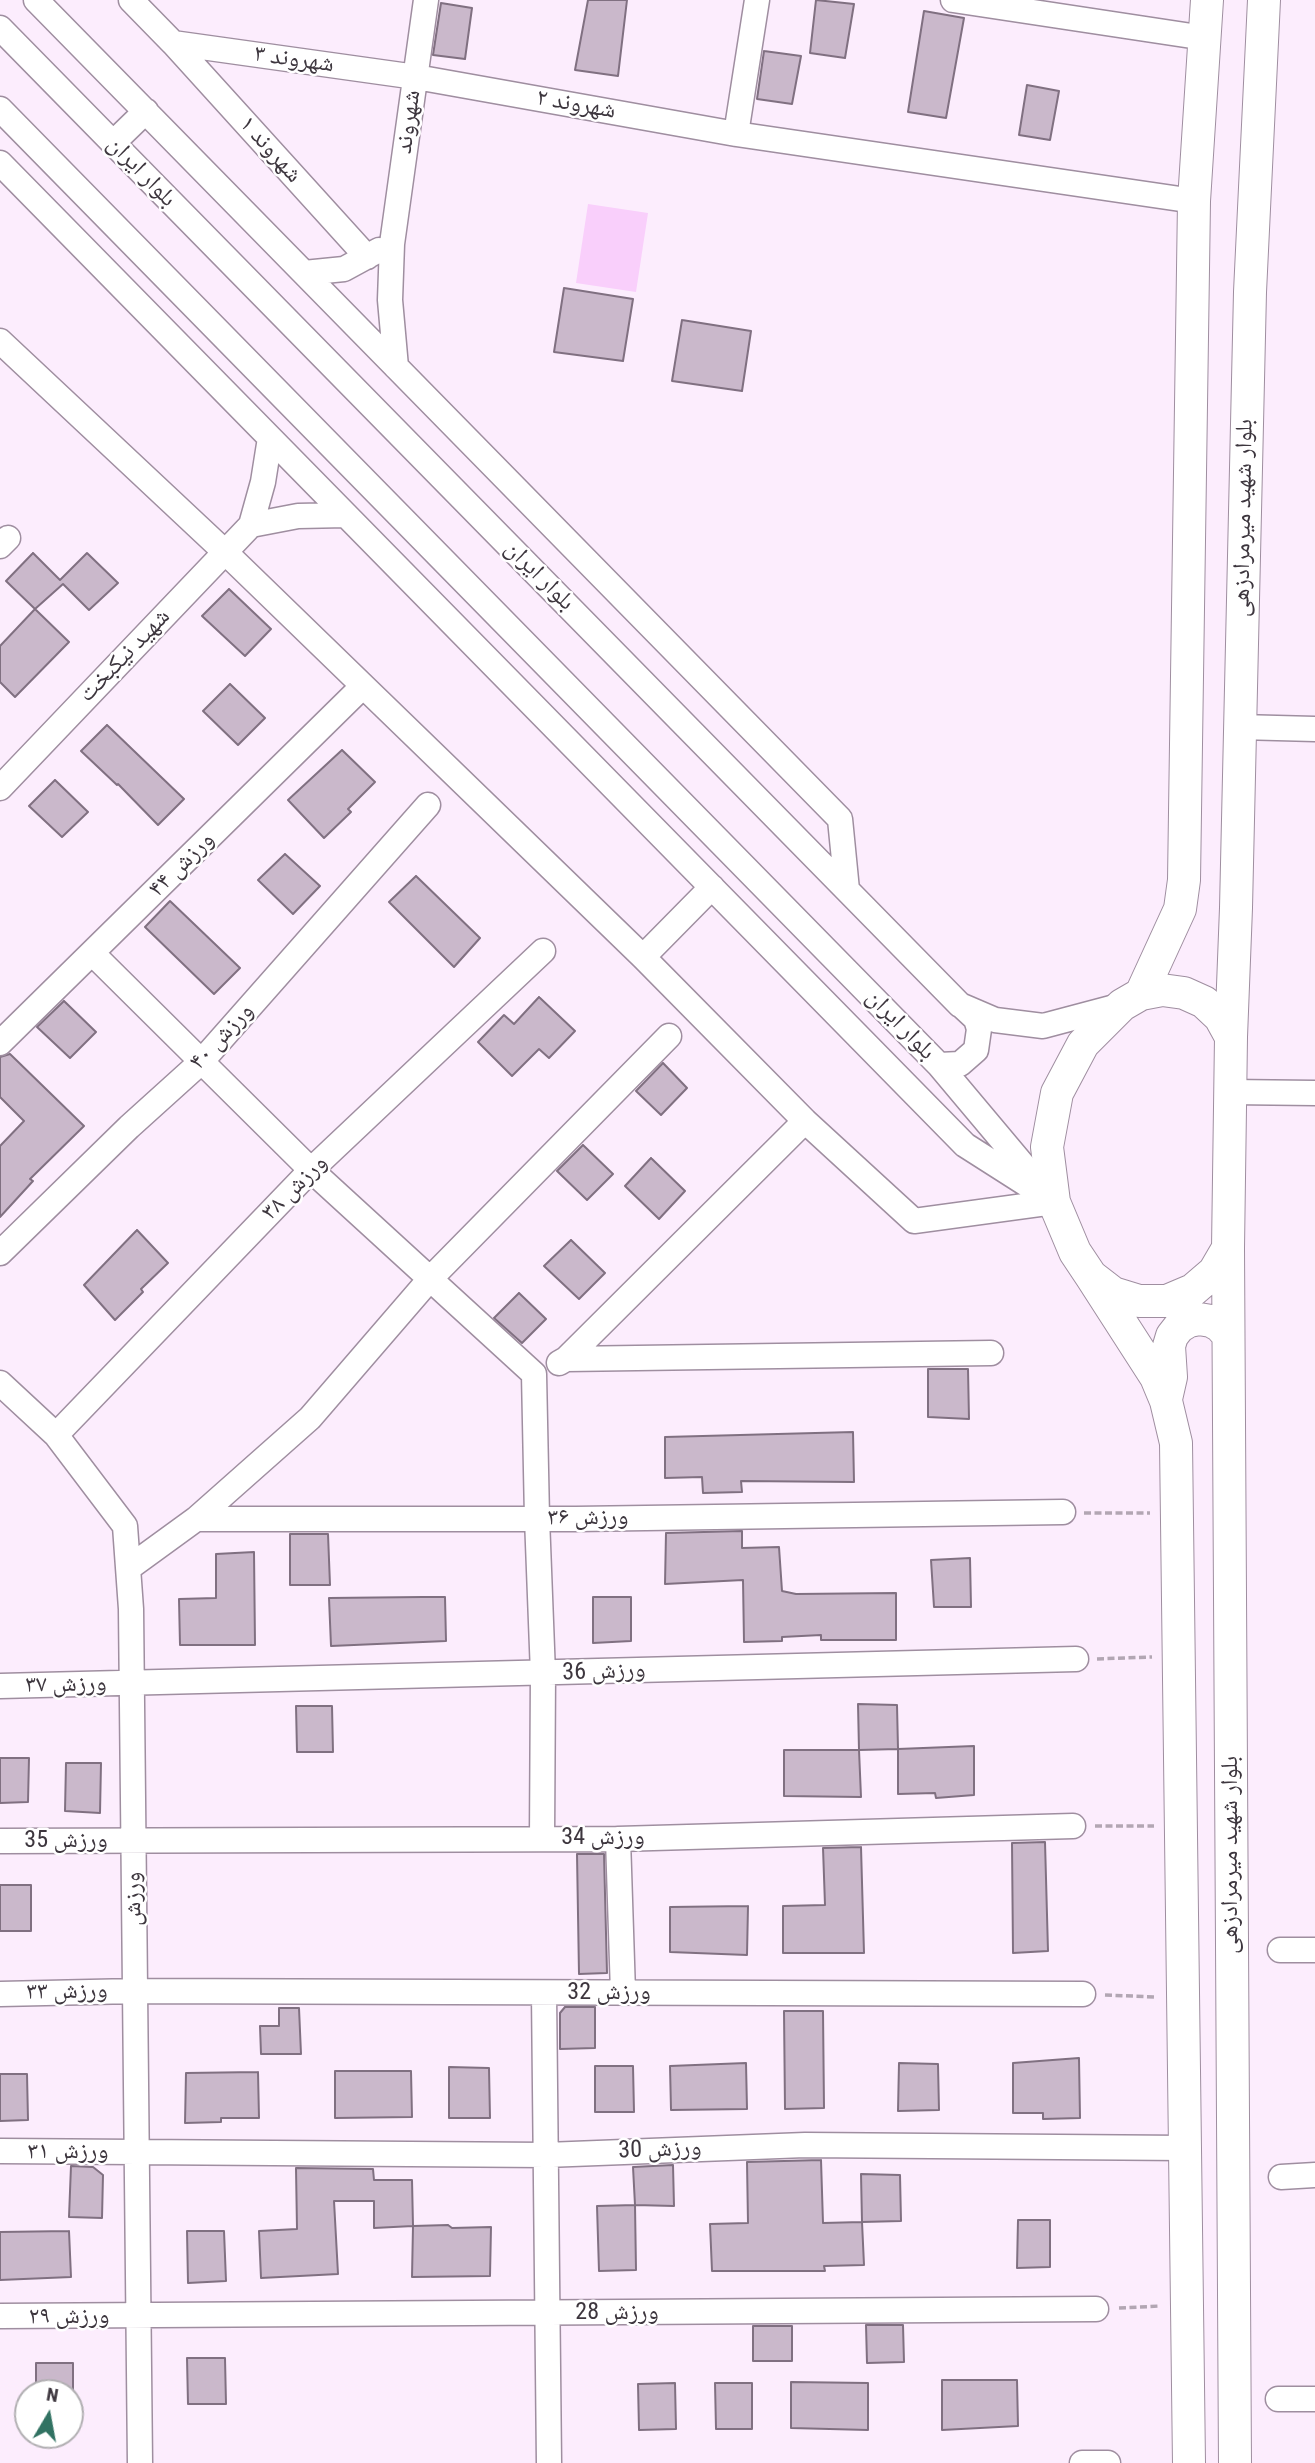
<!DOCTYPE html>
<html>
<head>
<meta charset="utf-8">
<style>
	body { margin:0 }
	#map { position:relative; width:1315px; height:2463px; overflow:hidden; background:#fcedfd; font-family:"Roboto Condensed",sans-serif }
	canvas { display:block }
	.north { position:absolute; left:14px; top:2379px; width:70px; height:70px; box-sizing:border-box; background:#fff; border:2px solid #b1afb2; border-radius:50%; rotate:10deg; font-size:19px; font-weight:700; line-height:28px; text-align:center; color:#3d363e }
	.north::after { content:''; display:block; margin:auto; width:24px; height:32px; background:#317262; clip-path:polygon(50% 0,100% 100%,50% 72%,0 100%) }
</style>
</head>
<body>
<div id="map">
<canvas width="1315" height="2463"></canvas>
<div class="north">N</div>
</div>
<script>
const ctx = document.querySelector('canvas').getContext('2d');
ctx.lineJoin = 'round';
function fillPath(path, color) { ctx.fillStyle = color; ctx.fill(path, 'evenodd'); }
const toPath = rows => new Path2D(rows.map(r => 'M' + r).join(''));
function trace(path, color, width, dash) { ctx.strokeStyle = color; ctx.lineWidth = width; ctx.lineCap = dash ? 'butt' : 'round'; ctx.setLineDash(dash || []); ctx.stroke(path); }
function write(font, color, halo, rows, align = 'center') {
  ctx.font = font + ' "Roboto Condensed","Noto Naskh Arabic",sans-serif'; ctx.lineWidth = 5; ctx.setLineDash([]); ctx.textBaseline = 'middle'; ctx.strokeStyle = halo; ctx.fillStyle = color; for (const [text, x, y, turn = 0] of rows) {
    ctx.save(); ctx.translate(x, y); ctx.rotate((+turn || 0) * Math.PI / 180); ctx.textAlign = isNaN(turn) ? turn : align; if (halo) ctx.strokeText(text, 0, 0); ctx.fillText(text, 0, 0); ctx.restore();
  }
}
fillPath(toPath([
	[588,204,648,213,636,292,576,283]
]), '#f9cffb');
const building = toPath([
	[588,0,627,0,618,76,575,70,588,0],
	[816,0,854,4,845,58,810,53,816,0],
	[441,3,472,8,465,59,433,55,441,3],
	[924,11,964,18,946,118,908,112,924,11],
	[764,51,801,56,792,104,757,99,764,51],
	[1027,85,1059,91,1050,140,1019,135,1027,85],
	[564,288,633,299,623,361,554,352,564,288],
	[682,320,751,331,742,391,672,381,682,320],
	[33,553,60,580,87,553,118,583,89,610,63,584,35,609,6,581,33,553],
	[229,589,271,629,245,656,202,616,229,589],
	[35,609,69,642,15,697,0,682,0,646,35,609],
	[230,684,265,718,238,745,203,711,230,684],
	[107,725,184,799,158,825,118,784,117,785,81,751,107,725],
	[342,750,375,782,348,809,351,812,324,838,288,800,342,750],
	[55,780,88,812,62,837,29,806,55,780],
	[285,854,320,886,293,914,258,880,285,854],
	[416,876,480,938,454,967,389,902,416,876],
	[170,901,240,968,214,994,145,927,170,901],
	[539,997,575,1031,549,1058,539,1049,512,1076,478,1042,504,1015,514,1024,539,997],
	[64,1001,96,1032,70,1058,37,1027,64,1001],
	[10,1054,84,1126,30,1179,33,1181,0,1217,0,1146,24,1121,0,1097,0,1057,10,1054],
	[663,1063,687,1088,661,1115,636,1091,663,1063],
	[583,1145,613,1174,587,1200,557,1171,583,1145],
	[651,1158,685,1191,659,1219,625,1186,651,1158],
	[137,1230,168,1263,141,1289,143,1292,115,1320,84,1285,137,1230],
	[571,1240,605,1273,579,1299,544,1266,571,1240],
	[519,1293,546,1319,522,1343,494,1318,519,1293],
	[928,1369,968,1369,969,1419,928,1417,928,1369],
	[853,1432,854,1482,741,1481,742,1492,703,1493,702,1477,665,1478,665,1437,853,1432],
	[742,1531,742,1548,779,1547,782,1591,796,1594,896,1593,896,1640,821,1640,821,1635,782,1637,782,1641,744,1642,743,1580,665,1584,666,1533,742,1531],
	[290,1534,328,1534,330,1585,290,1585,290,1534],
	[254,1552,255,1645,180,1645,179,1599,216,1598,216,1554,254,1552],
	[970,1558,971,1607,934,1607,931,1560,970,1558],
	[423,1597,445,1597,446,1641,331,1646,329,1598,423,1597],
	[593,1597,631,1597,631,1641,593,1643,593,1597],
	[858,1704,897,1705,898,1749,859,1750,858,1704],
	[296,1706,332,1706,333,1752,297,1752,296,1706],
	[974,1746,974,1795,936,1798,935,1793,898,1794,898,1749,974,1746],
	[784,1750,859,1750,861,1797,784,1796,784,1750],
	[0,1758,29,1758,28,1802,0,1803,0,1758],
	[66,1763,101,1763,100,1813,65,1811,66,1763],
	[1045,1842,1048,1951,1013,1953,1012,1843,1045,1842],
	[861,1847,864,1953,783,1953,783,1906,825,1905,823,1848,861,1847],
	[577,1854,604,1854,607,1973,579,1974,577,1854],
	[0,1885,31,1885,31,1931,0,1931,0,1885],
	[748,1906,747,1955,670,1952,670,1907,748,1906],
	[565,2007,595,2007,595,2048,560,2049,560,2013,565,2007],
	[279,2008,299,2008,301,2054,261,2054,260,2026,279,2026,279,2008],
	[784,2011,823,2011,824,2108,785,2109,784,2011],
	[1079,2058,1080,2118,1043,2119,1043,2113,1013,2113,1013,2063,1079,2058],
	[746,2063,747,2109,671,2110,670,2066,746,2063],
	[899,2063,938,2064,939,2110,898,2111,899,2063],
	[595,2066,633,2066,634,2112,595,2112,595,2066],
	[449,2067,489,2068,490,2118,449,2118,449,2067],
	[335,2071,411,2071,412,2117,335,2118,335,2071],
	[258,2072,259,2118,221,2118,221,2122,185,2123,186,2073,258,2072],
	[0,2074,27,2074,28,2120,0,2121,0,2074],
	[821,2160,823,2223,862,2222,864,2265,824,2266,825,2271,712,2271,710,2224,748,2223,747,2162,821,2160],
	[673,2165,674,2206,635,2205,633,2167,673,2165],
	[71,2166,93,2167,103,2175,102,2218,69,2217,71,2166],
	[296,2168,373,2169,374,2180,412,2180,413,2226,374,2228,374,2201,334,2201,338,2274,261,2278,259,2231,297,2229,296,2168],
	[861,2174,900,2175,901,2221,862,2222,861,2174],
	[635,2205,636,2270,599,2271,597,2206,635,2205],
	[1018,2220,1050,2220,1050,2267,1017,2268,1018,2220],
	[448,2225,452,2228,491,2227,490,2276,412,2277,413,2226,448,2225],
	[69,2231,71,2277,0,2280,0,2232,69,2231],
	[187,2231,224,2231,226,2281,188,2283,187,2231],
	[866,2325,903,2325,904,2362,867,2363,866,2325],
	[753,2326,792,2326,792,2361,753,2361,753,2326],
	[187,2358,225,2358,226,2404,188,2404,187,2358],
	[36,2363,73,2363,73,2393,36,2393,36,2363],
	[942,2380,1017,2380,1018,2426,942,2430,942,2380],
	[791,2382,868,2383,868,2430,791,2428,791,2382],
	[675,2383,676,2429,639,2430,638,2384,675,2383],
	[715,2383,752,2383,752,2429,716,2429,715,2383]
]);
fillPath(building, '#cab8cb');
trace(building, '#807081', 2);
const minor = toPath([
	[36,0,840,819,847,890],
	[131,0,173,43,367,257],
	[953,0,1205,38],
	[0,28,960,1005,995,1020,1043,1026,1122,1005],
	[173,43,416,77,736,134,1194,201],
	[0,109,939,1065,1054,1202],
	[736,134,757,0],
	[113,143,146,111],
	[0,163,965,1145,1034,1189],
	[304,273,344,269,379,250],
	[0,341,225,552,643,957,805,1121,914,1221,1054,1202],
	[396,367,390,300,392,244,426,0],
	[251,525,298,516,346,515],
	[0,546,8,538],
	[1239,727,1315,729],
	[0,788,251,525,263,482,270,438],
	[93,954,311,1170,534,1374,537,1518,543,1674,542,1838],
	[643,957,712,887],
	[0,1043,363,686],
	[939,1065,960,1064,976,1050,979,1029,976,1019,962,1006],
	[1230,1092,1315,1093],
	[0,1253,129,1127,201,1062,428,805],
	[566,1359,991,1353],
	[559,1363,566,1359,805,1121],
	[0,1383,56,1435,125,1526,131,1609,140,2463],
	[56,1435,311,1170,543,951],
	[196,1519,310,1418,429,1280,669,1036],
	[130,1567,196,1519,576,1519,1063,1512],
	[0,1686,1076,1659],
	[618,1839,623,1993],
	[0,1841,618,1839,1073,1826],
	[1280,1950,1315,1950],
	[544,1993,549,2463],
	[0,1994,135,1991,1083,1994],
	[0,2151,546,2155,805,2145,1185,2148],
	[1281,2177,1315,2175],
	[0,2316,1096,2309],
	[1278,2399,1315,2399],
	[1082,2463,1108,2463]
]);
const major = toPath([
	[1162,990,1184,993,1204,1002,1220,1017,1231,1037,1228,1248,1214,1272,1193,1290,1167,1301,1139,1301,1113,1293,1091,1276,1075,1252,1054,1202,1047,1147,1057,1093,1083,1044,1122,1005,1141,994,1162,990],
	[1141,994,1180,909,1184,880,1194,201,1207,0],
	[1231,1037,1236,908,1250,292,1264,0],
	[1228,1248,1235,2463],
	[1091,1276,1156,1377,1166,1401,1176,1443,1189,2463],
	[1166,1399,1171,1377,1169,1346,1172,1336,1179,1327,1189,1321,1199,1319,1211,1321,1220,1326,1228,1335]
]);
trace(minor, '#9f8ea0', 27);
trace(major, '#9f8ea0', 34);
trace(toPath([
	[1084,1513,1150,1513],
	[1097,1659,1152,1657],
	[1095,1826,1154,1826],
	[1105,1995,1156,1997],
	[1119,2308,1160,2306]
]), '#b2a6b3', 3.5, [7, 3.5]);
trace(minor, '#fff', 24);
trace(major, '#fff', 32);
write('24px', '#3d363e', '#fff', [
	["شهروند ۳",294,60,8],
	["شهروند ۲",576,105,10],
	["شهروند",409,122,-82],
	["شهروند ۱",270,150,48],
	["بلوار ایران",141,172,46],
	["بلوار شهید میرمرادزهی",1244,518,-89],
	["بلوار ایران",539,576,45],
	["شهید نیکبخت",125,656,-46],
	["ورزش ۴۴",182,865,-45],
	["بلوار ایران",900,1025,46],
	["ورزش ۴۰",222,1037,-47],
	["ورزش ۳۸",295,1188,-45],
	["ورزش ۳۶",588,1518],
	["ورزش 36",604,1672,-2],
	["ورزش ۳۷",66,1685,-1],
	["ورزش 34",603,1838],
	["ورزش 35",66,1841],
	["بلوار شهید میرمرادزهی",1231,1855,-90],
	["ورزش",134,1899,-91],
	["ورزش ۳۳",67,1992,-1],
	["ورزش 32",609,1993],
	["ورزش 30",660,2150,-2],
	["ورزش ۳۱",68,2152],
	["ورزش 28",617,2313],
	["ورزش ۲۹",69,2317]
]);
</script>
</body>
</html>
